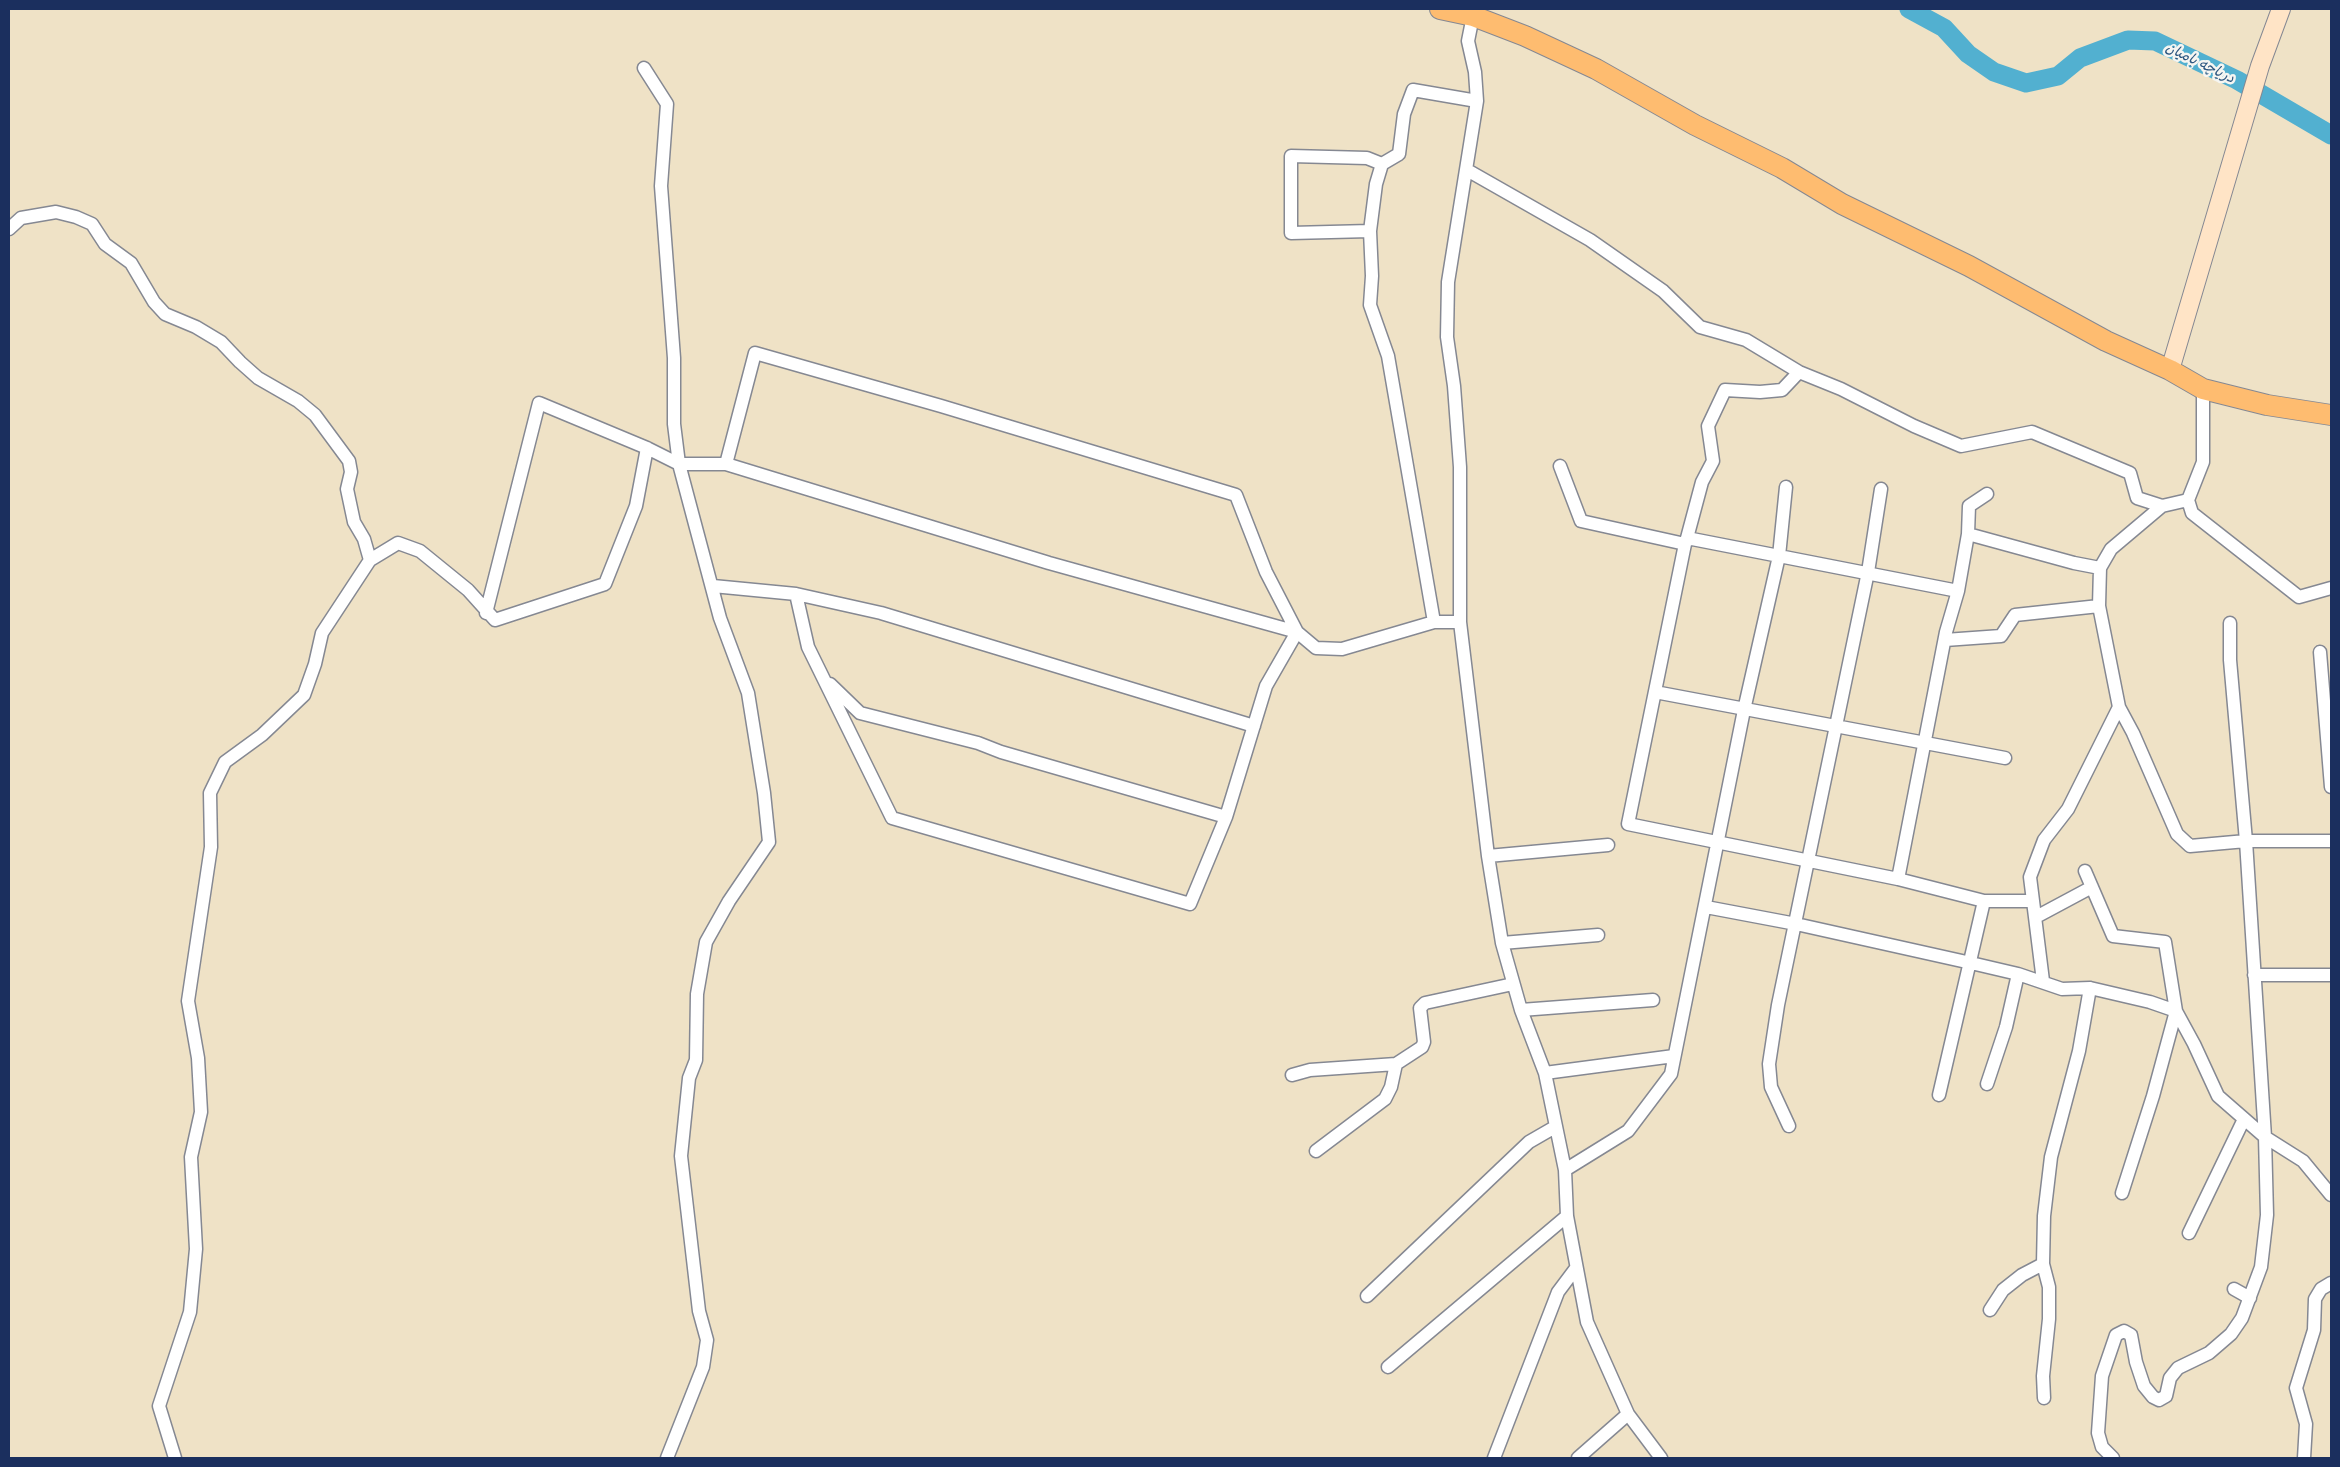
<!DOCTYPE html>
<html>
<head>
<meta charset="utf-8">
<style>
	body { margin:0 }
	#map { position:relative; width:2340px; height:1467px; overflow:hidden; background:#efe2c6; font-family:Delius,sans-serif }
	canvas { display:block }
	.frame { position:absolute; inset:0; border:10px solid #1b2f5e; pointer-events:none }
</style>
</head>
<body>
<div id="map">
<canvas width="2340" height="1467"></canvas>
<div class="frame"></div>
</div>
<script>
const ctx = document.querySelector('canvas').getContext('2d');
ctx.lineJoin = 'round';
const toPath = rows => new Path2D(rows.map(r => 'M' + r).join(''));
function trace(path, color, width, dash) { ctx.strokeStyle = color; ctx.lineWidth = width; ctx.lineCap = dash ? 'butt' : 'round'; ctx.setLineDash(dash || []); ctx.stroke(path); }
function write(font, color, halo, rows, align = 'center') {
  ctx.font = font + ' Delius,"Playpen Sans Arabic",sans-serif'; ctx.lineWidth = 5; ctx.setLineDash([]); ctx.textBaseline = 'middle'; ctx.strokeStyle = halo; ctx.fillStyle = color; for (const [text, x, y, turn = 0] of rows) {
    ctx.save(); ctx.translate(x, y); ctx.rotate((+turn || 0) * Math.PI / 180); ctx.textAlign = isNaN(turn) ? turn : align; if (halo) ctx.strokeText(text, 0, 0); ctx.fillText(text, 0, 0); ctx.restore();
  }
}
trace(toPath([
	[1909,9,1944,28,1968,54,1994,72,2026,83,2058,76,2080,58,2128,40,2155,41,2237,80,2331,135]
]), '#52b0d0', 19);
const street = toPath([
	[1473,16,1468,41,1475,72,1477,101,1448,282,1447,337,1454,386,1460,467,1460,622,1488,856,1502,943,1521,1010,1545,1073,1565,1170,1567,1216,1587,1322,1628,1414,1661,1458],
	[644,68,667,104,661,186,674,358,674,424,679,464,720,618,748,693,764,793,769,842,729,901,706,942,697,994,696,1060,689,1078,681,1156,699,1311,707,1340,703,1367,667,1458],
	[1467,170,1590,240,1663,291,1700,327,1746,340,1799,372,1841,389,1914,426,1961,446,2032,432,2130,473,2137,498,2162,506],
	[9,229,21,218,56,212,76,217,92,224,105,244,131,263,154,302,165,314,196,327,221,342,240,362,258,378,298,401,315,415,349,461,351,472,347,489,354,522,364,539,370,560,398,543,420,551,468,590,495,620,605,584,636,506,647,448],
	[1370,231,1291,233,1291,156,1367,158,1382,164],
	[726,464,755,353,941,406,1236,495,1266,572,1297,632,1316,648,1342,649,1434,622,1460,622],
	[1560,466,1581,521,1685,544,1687,538,1958,591],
	[2188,500,2192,513,2299,597,2331,588],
	[1968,534,2074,563,2100,568],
	[1687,538,1702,482,1713,461,1708,426,1725,390,1760,392,1782,390,1799,372],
	[1685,544,1628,824,1898,879,1984,901,2033,901],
	[713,586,796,594,881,613,1254,726],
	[486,613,539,403,647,448,679,464,726,464,1049,563,1297,632,1266,686,1226,817,1190,904,892,818,808,647,796,594],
	[1434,622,1388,356,1370,305,1372,276,1370,231,1376,184,1382,164,1399,154,1404,114,1413,90,1477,101],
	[1945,640,2001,636,2015,615,2099,606],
	[2320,652,2331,787],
	[830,684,860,713,978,743,1001,752,1226,817],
	[1655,692,2005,758],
	[2119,707,2133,733,2177,834,2190,846,2246,841,2331,841],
	[1488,856,1608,845],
	[2085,871,2113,936,2165,942,2176,1011,2194,1044,2218,1096,2265,1137,2303,1161,2331,1195],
	[1898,879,1946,632,1958,591,1968,534,1969,506,1987,494],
	[1706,907,1796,924,1971,963,2018,974,2062,989,2090,988,2150,1002,2176,1011],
	[2036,917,2092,887],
	[1502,943,1598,935],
	[2254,975,2331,975],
	[2043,981,2030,877,2044,840,2068,809,2119,707,2099,606,2100,568,2111,549,2162,506,2188,500,2203,462,2203,389],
	[1521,1010,1653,1000],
	[1545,1073,1674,1056],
	[1292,1075,1310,1070,1396,1064,1422,1047,1424,1042,1420,1008,1425,1003,1513,984],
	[1987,1084,2006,1027,2018,974],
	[1939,1095,1984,901],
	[1789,1126,1771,1087,1769,1064,1778,1005,1868,572,1881,489],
	[1316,1151,1385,1099,1391,1087,1396,1064],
	[1565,1170,1628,1131,1671,1074,1744,710,1779,556,1786,487],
	[2122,1193,2153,1096,2176,1011],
	[2189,1233,2244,1119],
	[2234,1289,2250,1298],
	[1367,1296,1529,1142,1555,1127],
	[1990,1310,2003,1290,2022,1275,2043,1264],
	[1388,1367,1567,1216],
	[2044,1398,2043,1376,2049,1319,2049,1287,2043,1264,2044,1216,2051,1157,2079,1051,2090,988],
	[175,1458,159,1406,190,1312,196,1249,191,1157,201,1112,198,1058,188,1001,211,847,210,793,225,762,262,735,304,695,315,664,322,633,370,560],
	[1494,1458,1558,1292,1576,1268],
	[1578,1458,1628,1414],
	[2113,1458,2102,1447,2098,1433,2102,1376,2116,1335,2124,1331,2131,1335,2136,1362,2144,1386,2153,1397,2159,1400,2166,1396,2170,1378,2178,1368,2209,1353,2231,1334,2242,1318,2261,1267,2267,1215,2265,1137,2246,841,2230,660,2230,623],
	[2304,1458,2306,1424,2296,1388,2314,1330,2315,1299,2321,1289,2331,1283]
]);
const secondary = toPath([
	[2170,370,2260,66,2281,9]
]);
const primary = toPath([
	[1440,9,1473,16,1525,36,1596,69,1695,125,1782,168,1842,204,1969,266,2106,341,2170,370,2203,389,2267,405,2331,415]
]);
trace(street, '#858892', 15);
trace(secondary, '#858892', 20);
trace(primary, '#858892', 22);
trace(street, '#fff', 12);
trace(secondary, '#ffe4c6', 18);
trace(primary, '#febc70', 20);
write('italic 14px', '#2c5680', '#f6f6f2', [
	["دریاچه بامیان",2200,63,26]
]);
</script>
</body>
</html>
